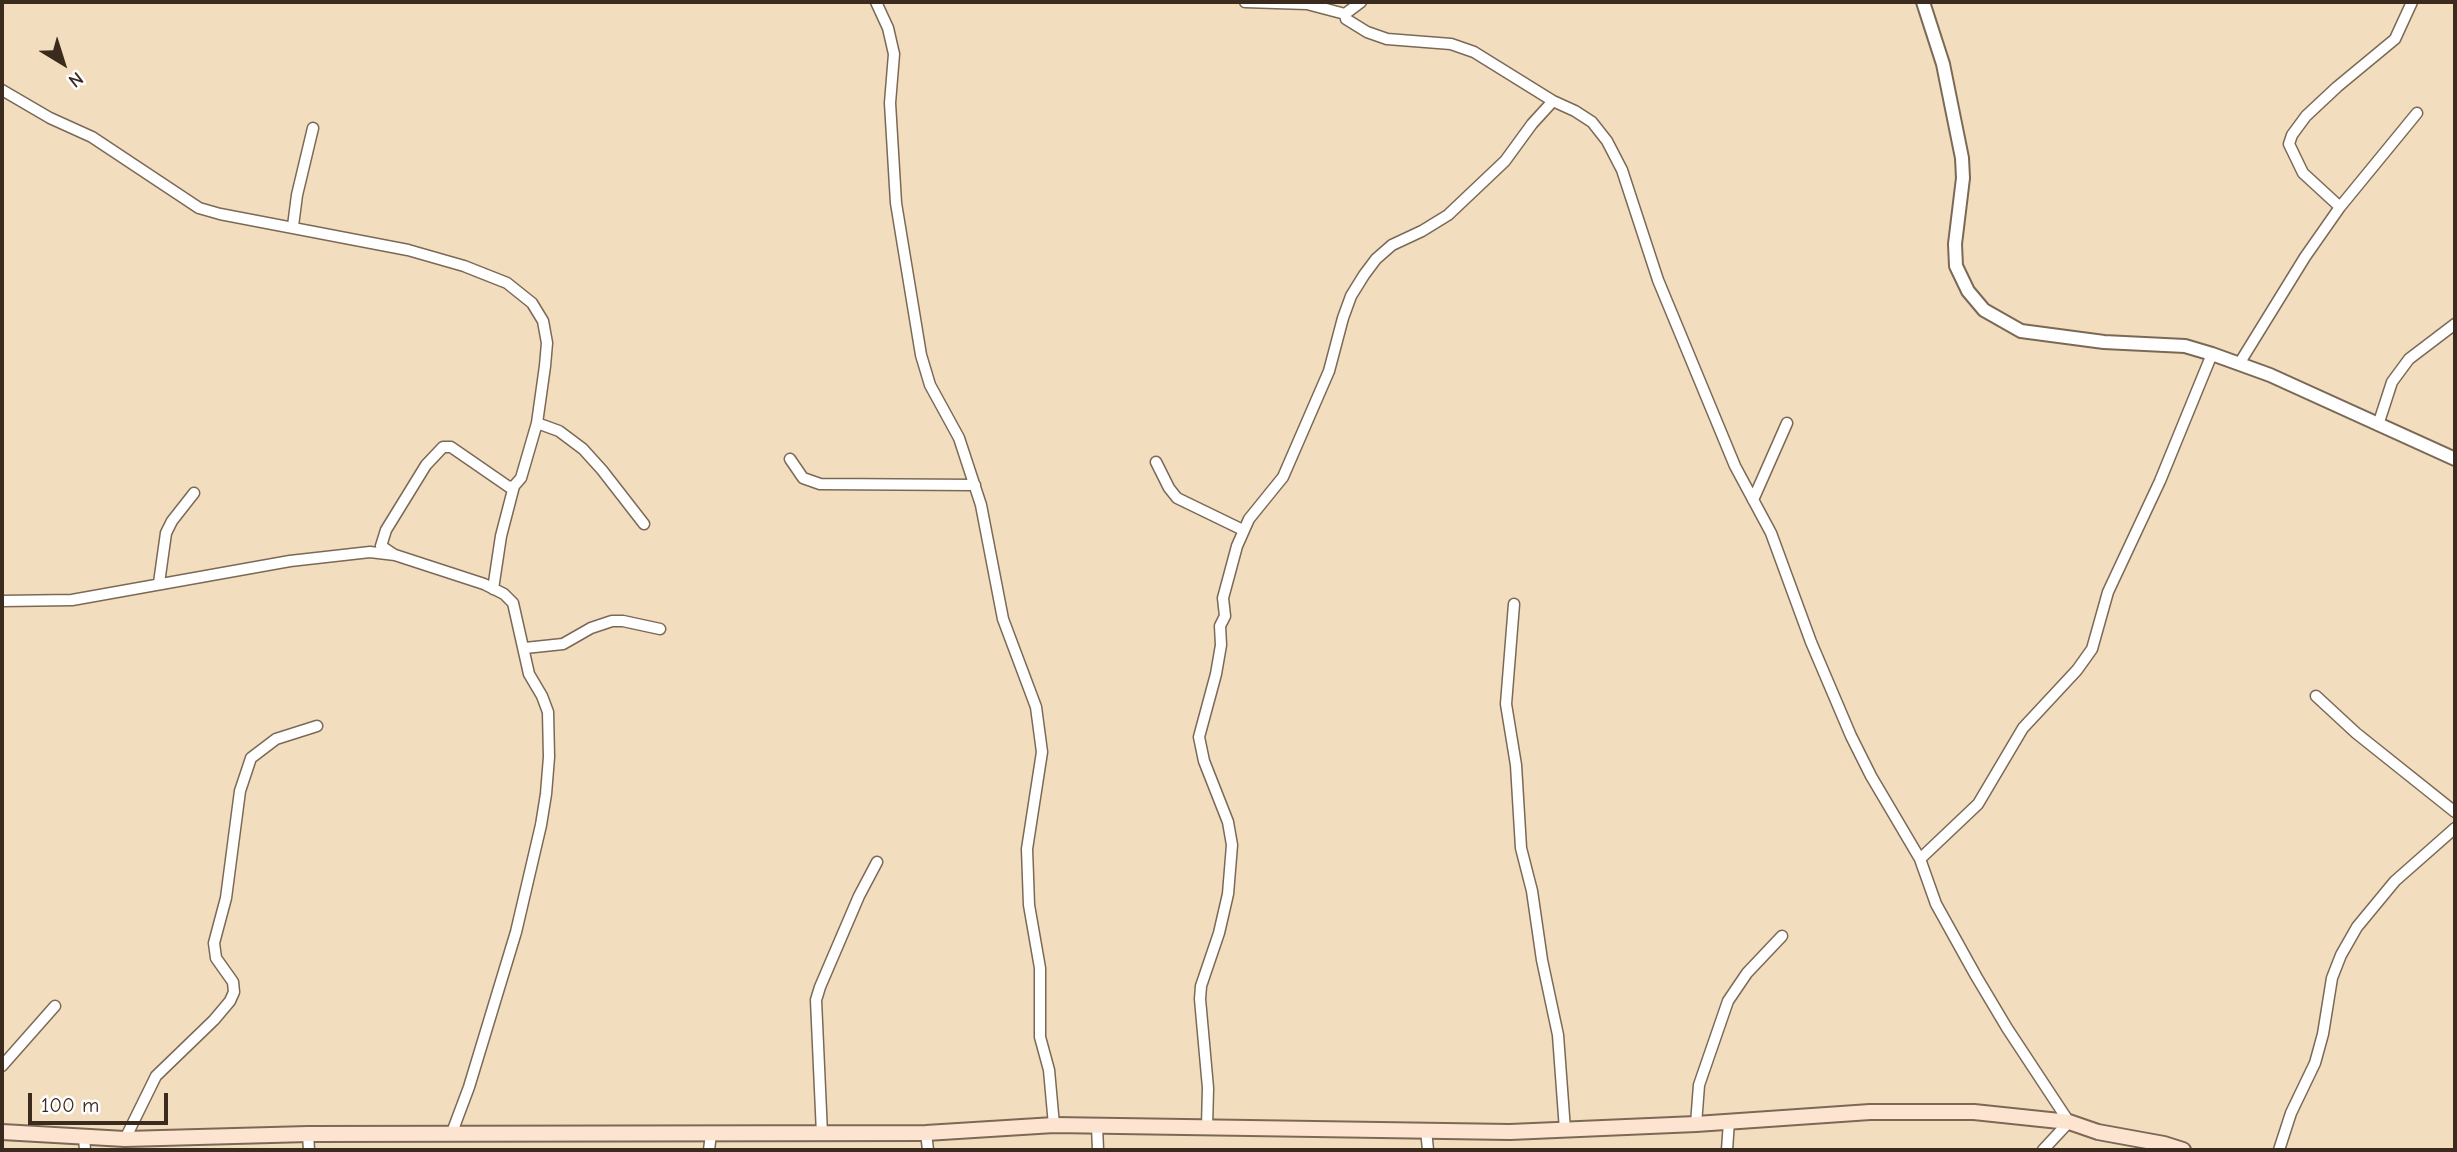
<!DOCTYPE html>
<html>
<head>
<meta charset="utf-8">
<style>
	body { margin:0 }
	#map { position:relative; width:2457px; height:1152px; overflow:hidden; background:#f3ddbf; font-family:"Comic Neue",sans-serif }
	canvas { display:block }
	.frame { position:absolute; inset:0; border:4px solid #3b2a1e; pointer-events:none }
	.north { position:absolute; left:28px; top:28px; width:70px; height:70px; -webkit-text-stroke:5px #fff; paint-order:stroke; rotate:142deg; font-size:19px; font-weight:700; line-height:28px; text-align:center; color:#3b2a1e }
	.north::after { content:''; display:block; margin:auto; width:24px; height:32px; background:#3b2a1e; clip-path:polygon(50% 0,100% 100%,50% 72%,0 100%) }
	.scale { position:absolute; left:28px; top:1093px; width:140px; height:32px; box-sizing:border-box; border:4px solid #3b2a1e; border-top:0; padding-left:9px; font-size:21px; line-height:24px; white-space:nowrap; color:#3b2a1e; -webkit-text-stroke:5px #fff; paint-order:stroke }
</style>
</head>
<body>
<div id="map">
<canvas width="2457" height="1152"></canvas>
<div class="frame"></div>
<div class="north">N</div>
<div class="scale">100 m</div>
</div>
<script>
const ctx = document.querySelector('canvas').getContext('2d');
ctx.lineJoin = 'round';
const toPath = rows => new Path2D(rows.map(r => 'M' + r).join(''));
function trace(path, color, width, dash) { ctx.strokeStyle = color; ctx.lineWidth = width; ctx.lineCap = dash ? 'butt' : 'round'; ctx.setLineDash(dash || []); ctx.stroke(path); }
const minor = toPath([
	[876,2,888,28,894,54,890,103,896,203,921,355,930,385,959,438,981,505,1003,619,1036,707,1042,752,1027,849,1029,905,1040,968,1040,1037,1049,1070,1054,1125],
	[1245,2,1307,4,1345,14,1346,19,1367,32,1387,39,1451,44,1474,52,1553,101,1575,111,1592,122,1607,141,1622,170,1658,280,1735,466,1771,533,1811,642,1851,736,1871,776,1920,859,1936,904,1976,976,2007,1028,2069,1122,2043,1150],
	[1345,14,1361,2],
	[2,90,50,118,92,137,199,208,220,214,408,250,464,266,507,283,532,303,543,321,547,343,545,366,537,423,521,478,514,486,509,487,451,447,443,447,426,465,386,530,381,546,393,554],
	[2340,207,2303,173,2289,144,2292,135,2306,116,2337,87,2395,39,2412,2],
	[293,226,297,195,313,128],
	[2239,364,2305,257,2340,207,2417,113],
	[537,423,559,431,583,449,602,470,644,524],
	[2378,425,2392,382,2409,359,2455,324],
	[790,459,803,478,820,484,975,485],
	[1156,462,1169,488,1177,498,1243,530],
	[1753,500,1787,423],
	[159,583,166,533,172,521,194,493],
	[493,589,501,536,514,486],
	[2,601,72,600,290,561,370,552,395,555,484,584,504,594,513,603,529,674,542,696,548,712,549,757,546,794,541,825,516,932,469,1087,451,1135],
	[1514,604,1506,704,1516,765,1521,848,1532,891,1542,960,1558,1035,1565,1130],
	[524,652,525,648,563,644,591,628,612,621,623,621,660,629],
	[2316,696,2356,733,2455,812],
	[1920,859,1978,804,2023,728,2077,670,2092,649,2108,592,2160,481,2212,354],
	[2,1066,55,1006],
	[1696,1124,1699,1085,1728,1001,1747,973,1782,936],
	[1097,1126,1098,1150],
	[1207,1127,1208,1088,1200,999,1201,986,1219,933,1228,894,1232,845,1228,822,1204,761,1199,737,1216,674,1221,645,1220,626,1225,616,1223,598,1237,546,1249,519,1283,477,1329,371,1343,318,1351,296,1364,275,1376,259,1392,245,1422,231,1448,215,1505,161,1532,124,1553,101],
	[1426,1130,1428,1150],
	[926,1133,928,1150],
	[308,1134,309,1150],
	[822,1134,816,1000,820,987,859,896,877,862],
	[84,1137,85,1150],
	[125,1139,156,1076,214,1020,230,1001,234,992,233,982,216,958,214,943,226,898,240,791,251,758,276,739,317,726],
	[709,1150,711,1134],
	[1727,1150,1729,1121],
	[2279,1150,2291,1113,2315,1063,2323,1034,2332,978,2341,955,2357,927,2395,881,2455,828]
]);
const tertiary = toPath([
	[1923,2,1943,64,1962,158,1963,178,1955,244,1956,266,1968,291,1984,310,2021,331,2104,342,2185,346,2212,354,2270,375,2455,459]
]);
const secondary = toPath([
	[2,1132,125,1139,308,1134,926,1133,1054,1125,1510,1132,1696,1124,1870,1112,1974,1112,2069,1122,2098,1132,2164,1144,2183,1150]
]);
trace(minor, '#7b6956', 13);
trace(tertiary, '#7b6956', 16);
trace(secondary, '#7b6956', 18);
trace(minor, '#fff', 10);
trace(tertiary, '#fff', 12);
trace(secondary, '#fde4d1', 14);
</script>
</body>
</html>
